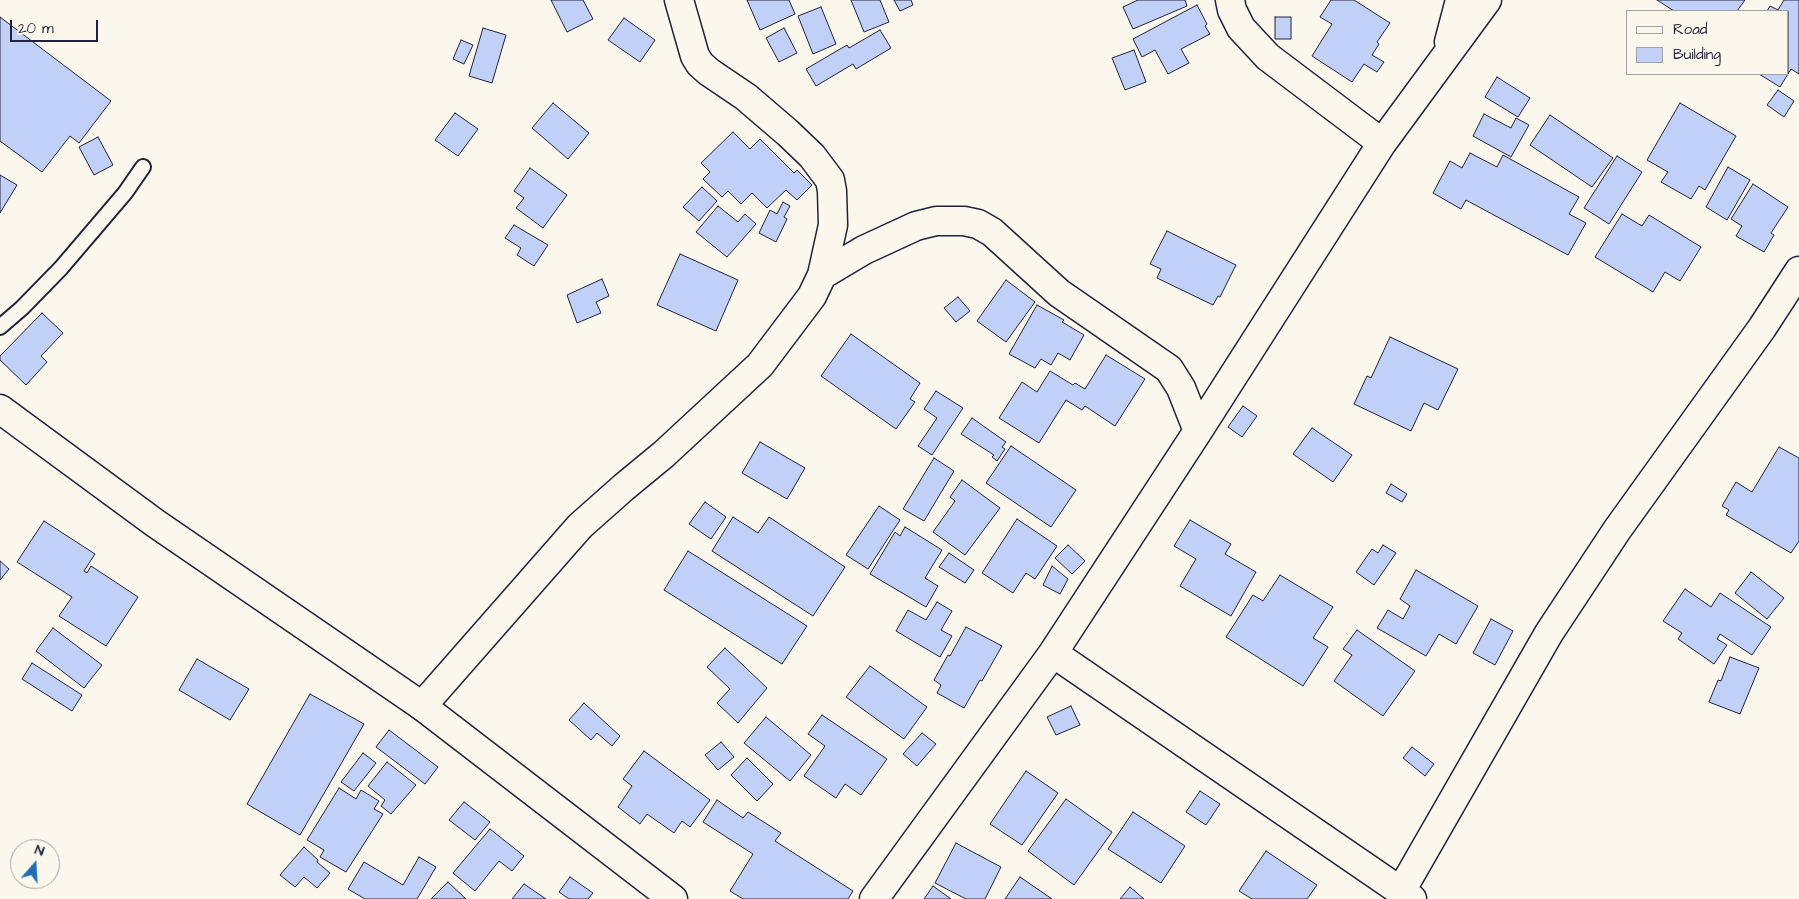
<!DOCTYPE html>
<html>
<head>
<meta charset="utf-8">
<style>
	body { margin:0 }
	#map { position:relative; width:1799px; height:899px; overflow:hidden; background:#fbf7ec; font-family:"Architects Daughter",sans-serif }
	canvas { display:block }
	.legend { position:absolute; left:1626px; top:10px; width:162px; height:65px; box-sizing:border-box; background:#fbf7ec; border:1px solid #a4a2a5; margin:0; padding:6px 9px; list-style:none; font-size:15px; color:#22223b }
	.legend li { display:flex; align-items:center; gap:10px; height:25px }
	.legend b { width:25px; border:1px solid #a4a2a5 }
	.north { position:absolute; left:10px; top:839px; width:50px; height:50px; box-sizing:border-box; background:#fbf7ec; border:1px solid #a4a2a5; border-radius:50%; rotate:19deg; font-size:14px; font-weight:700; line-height:20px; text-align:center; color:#22223b }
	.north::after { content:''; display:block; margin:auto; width:18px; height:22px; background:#1f6fb2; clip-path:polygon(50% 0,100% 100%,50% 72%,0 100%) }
	.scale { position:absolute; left:10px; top:20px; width:88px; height:22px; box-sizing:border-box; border:2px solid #22223b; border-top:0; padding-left:6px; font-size:15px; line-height:18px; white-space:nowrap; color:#22223b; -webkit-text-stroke:4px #fbf7ec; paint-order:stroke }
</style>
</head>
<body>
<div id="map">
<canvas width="1799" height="899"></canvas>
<ul class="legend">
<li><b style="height:6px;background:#fbf7ec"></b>Road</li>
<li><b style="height:14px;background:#c1d0f6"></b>Building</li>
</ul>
<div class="north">N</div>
<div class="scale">20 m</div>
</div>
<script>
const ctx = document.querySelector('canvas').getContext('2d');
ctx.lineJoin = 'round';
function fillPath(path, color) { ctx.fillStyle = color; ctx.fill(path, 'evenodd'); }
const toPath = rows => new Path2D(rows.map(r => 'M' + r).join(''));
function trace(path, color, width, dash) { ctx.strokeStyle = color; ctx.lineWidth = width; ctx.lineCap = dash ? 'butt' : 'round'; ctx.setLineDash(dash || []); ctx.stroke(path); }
const building = toPath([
	[551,0,583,0,593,19,567,32,551,0],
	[747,0,789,0,795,14,760,30,747,0],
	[851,0,880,0,889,22,864,32,851,0],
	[894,0,911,0,913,5,900,11,894,0],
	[1138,0,1185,0,1187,6,1133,29,1123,7,1138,0],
	[1331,0,1354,0,1390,23,1377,42,1379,44,1372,55,1384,62,1377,72,1364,64,1352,82,1312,56,1332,24,1320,17,1331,0],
	[1657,0,1745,0,1737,11,1674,11,1657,0],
	[1784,0,1799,0,1799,74,1791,69,1780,87,1759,74,1788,74,1788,11,1767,11,1770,6,1778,10,1784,0],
	[1197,5,1207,24,1205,26,1210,34,1181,49,1189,63,1168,74,1155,50,1142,57,1133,39,1197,5],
	[821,7,836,44,813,54,798,16,821,7],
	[0,17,111,101,79,143,70,136,42,172,0,141,0,17],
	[1275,17,1291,17,1291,39,1275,39,1275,17],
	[624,18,655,40,640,62,608,40,624,18],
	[483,28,506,35,492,83,469,76,483,28],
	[784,28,797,53,779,62,766,38,784,28],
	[880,30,891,48,856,69,853,64,816,86,806,69,847,45,849,48,880,30],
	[461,40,473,45,464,64,453,59,461,40],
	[1134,50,1146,82,1125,90,1112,58,1134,50],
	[1497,77,1530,98,1518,117,1485,97,1497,77],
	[1778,90,1794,101,1784,117,1767,105,1778,90],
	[553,103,589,133,568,159,532,128,553,103],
	[1680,103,1736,136,1705,190,1699,186,1691,199,1661,182,1668,172,1647,160,1680,103],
	[455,113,478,129,458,156,435,140,455,113],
	[1484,114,1511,128,1516,118,1529,125,1511,157,1473,136,1484,114],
	[1550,115,1613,158,1592,187,1530,145,1550,115],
	[733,132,750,149,760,139,794,173,797,170,812,185,797,200,786,190,767,208,752,193,741,204,728,191,722,197,703,179,710,172,701,163,733,132],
	[98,137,113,165,94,175,79,147,98,137],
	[1470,153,1497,167,1503,155,1579,197,1569,214,1586,223,1568,255,1466,200,1461,209,1433,193,1450,161,1462,168,1470,153],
	[1617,156,1642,172,1609,224,1584,208,1617,156],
	[1728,167,1750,180,1727,220,1706,207,1728,167],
	[530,168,567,195,543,228,516,208,524,198,514,191,530,168],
	[0,175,17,185,0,213,0,175],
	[1753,184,1788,207,1771,233,1774,235,1764,252,1736,236,1742,226,1731,219,1753,184],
	[702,187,717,201,699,221,683,207,702,187],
	[783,202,790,206,784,217,787,219,776,242,759,233,770,210,777,214,783,202],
	[718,206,738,222,745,214,756,224,727,257,696,232,718,206],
	[1622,214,1642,226,1649,215,1701,247,1680,281,1665,272,1653,292,1595,257,1622,214],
	[514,225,548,245,534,266,517,255,521,248,505,238,514,225],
	[1167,231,1236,265,1220,297,1218,296,1213,305,1157,278,1161,269,1150,264,1167,231],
	[680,254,738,280,716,331,657,305,680,254],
	[602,279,609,296,596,302,601,313,577,323,567,295,602,279],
	[1006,280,1035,302,1006,342,977,321,1006,280],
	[958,297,970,311,956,322,944,308,958,297],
	[1037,305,1064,320,1062,322,1084,335,1070,360,1058,353,1051,365,1041,359,1035,368,1009,354,1037,305],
	[42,313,63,333,41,356,47,362,26,385,0,360,0,356,42,313],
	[851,334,920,383,910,399,915,402,896,429,821,376,851,334],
	[1390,337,1458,369,1438,410,1424,403,1411,431,1354,404,1367,376,1371,378,1390,337],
	[1106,355,1145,379,1115,426,1085,406,1082,410,1066,400,1039,443,999,418,1022,382,1037,392,1050,371,1073,385,1075,383,1085,389,1106,355],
	[936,391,963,408,932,455,918,446,937,418,924,409,936,391],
	[1243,406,1257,416,1242,437,1228,427,1243,406],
	[972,418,1006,442,1002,447,1005,449,997,461,992,457,994,455,961,434,972,418],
	[1312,428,1352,455,1333,482,1293,454,1312,428],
	[760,442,805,468,787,499,742,473,760,442],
	[1011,446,1076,490,1051,527,986,483,1011,446],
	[1779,447,1799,458,1799,541,1791,553,1726,515,1729,510,1722,506,1736,482,1752,492,1779,447],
	[934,458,954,471,924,521,903,509,934,458],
	[962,480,1000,508,965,555,933,532,955,501,950,497,962,480],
	[1391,484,1407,494,1402,502,1386,493,1391,484],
	[705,502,726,517,711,539,689,524,705,502],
	[879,506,900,520,868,569,846,555,879,506],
	[733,517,758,533,769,517,845,567,813,616,712,551,733,517],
	[1017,519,1057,546,1035,579,1026,573,1013,593,982,573,1017,519],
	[1190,520,1231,544,1225,554,1256,572,1231,616,1180,586,1196,559,1174,546,1190,520],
	[44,521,95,554,84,571,87,573,91,566,138,597,106,646,59,616,72,597,17,562,44,521],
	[905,527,942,550,925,578,938,586,926,607,870,574,895,532,900,536,905,527],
	[1068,545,1085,561,1072,574,1055,558,1068,545],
	[1383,545,1396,553,1374,585,1356,572,1372,549,1378,553,1383,545],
	[688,551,807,626,782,664,664,590,688,551],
	[949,553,974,570,965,583,939,567,949,553],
	[0,561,9,569,0,580,0,561],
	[1052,566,1068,579,1060,594,1043,585,1052,566],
	[1416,570,1478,606,1456,644,1439,634,1426,656,1377,628,1388,610,1403,619,1410,606,1400,599,1416,570],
	[1751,572,1784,598,1767,619,1735,593,1751,572],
	[1280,575,1333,607,1313,638,1328,647,1303,686,1226,637,1253,595,1263,601,1280,575],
	[1685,589,1711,607,1720,593,1771,627,1752,655,1720,634,1717,639,1727,645,1714,664,1678,639,1682,633,1663,621,1685,589],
	[937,602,952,611,941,630,952,636,940,657,896,631,908,610,926,620,937,602],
	[1491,619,1513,631,1495,665,1473,653,1491,619],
	[966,627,1002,646,982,681,980,680,964,708,937,693,941,685,934,680,948,655,950,656,966,627],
	[53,628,102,665,84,688,36,651,53,628],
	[1357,630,1415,671,1383,716,1334,681,1352,655,1343,649,1357,630],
	[725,648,767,688,738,723,717,703,730,689,707,667,725,648],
	[1730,657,1759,668,1740,714,1709,702,1718,680,1721,681,1730,657],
	[197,659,249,689,230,720,179,690,197,659],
	[32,663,82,695,72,711,22,679,32,663],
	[870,666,927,707,904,739,846,697,870,666],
	[310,694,364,724,300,835,247,804,310,694],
	[584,703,620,736,612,746,597,733,591,740,569,720,584,703],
	[1071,706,1080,725,1056,735,1047,717,1071,706],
	[822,715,887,759,861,795,845,784,836,798,804,776,825,746,808,734,822,715],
	[766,717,811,755,790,781,744,743,766,717],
	[389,730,438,767,425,784,376,747,389,730],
	[922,733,936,744,917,766,903,754,922,733],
	[721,742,734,757,718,770,705,755,721,742],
	[1412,747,1434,764,1425,776,1403,758,1412,747],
	[644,751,710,800,690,827,682,821,674,833,647,814,640,824,618,807,632,786,623,779,644,751],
	[363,753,376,763,354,791,341,782,363,753],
	[747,758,773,784,757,801,731,775,747,758],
	[387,762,416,785,391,814,381,806,385,800,368,786,387,762],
	[1026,771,1058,793,1022,845,990,824,1026,771],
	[339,788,356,799,361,790,379,801,374,809,383,814,346,872,320,857,324,850,307,840,339,788],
	[1200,791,1220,804,1206,825,1186,812,1200,791],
	[1066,799,1112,832,1074,885,1028,851,1066,799],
	[717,800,743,818,748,812,781,833,775,841,853,891,848,899,743,899,730,891,753,854,703,822,717,800],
	[464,802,490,822,475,840,449,820,464,802],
	[1133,812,1185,846,1161,883,1108,849,1133,812],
	[490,829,524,856,512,871,499,861,475,891,453,873,490,829],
	[956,843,1001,867,985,899,966,899,935,883,956,843],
	[304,847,318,860,317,862,330,873,317,888,304,877,295,887,280,875,304,847],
	[1266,851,1317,885,1307,899,1252,899,1239,891,1266,851],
	[419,857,436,867,417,899,365,899,348,889,364,862,403,885,419,857],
	[570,877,593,893,588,899,569,899,559,892,570,877],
	[1020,877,1052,899,1005,899,1020,877],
	[448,882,466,899,431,899,448,882],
	[524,884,546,899,512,899,524,884],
	[933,886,951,899,924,899,933,886],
	[1130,887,1144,899,1120,899,1130,887]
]);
fillPath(building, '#c1d0f6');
trace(building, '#22223b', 1);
const lane = toPath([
	[0,327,22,308,61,268,125,193,143,167]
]);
const street = toPath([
	[1230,0,1232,10,1241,28,1268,57,1382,143],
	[1449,42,1460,0],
	[822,275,864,250,916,226,936,221,964,221,978,224,992,232,1059,293,1169,369,1181,388,1198,431],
	[1053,653,1412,899],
	[422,706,580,526,624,487,664,454,760,365,812,296,822,275,833,225,832,191,830,180,812,156,788,133,746,97,709,72,700,64,695,56,679,0],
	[1401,891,1549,633,1617,530,1762,328,1799,271],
	[874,899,1053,653,1198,431,1382,143,1487,0]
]);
const secondary = toPath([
	[0,409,155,523,422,706,673,899]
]);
trace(lane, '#22223b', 18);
trace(street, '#22223b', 31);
trace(secondary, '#22223b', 31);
trace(lane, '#fbf7ec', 14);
trace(street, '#fbf7ec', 28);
trace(secondary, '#fbf7ec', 28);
</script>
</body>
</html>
